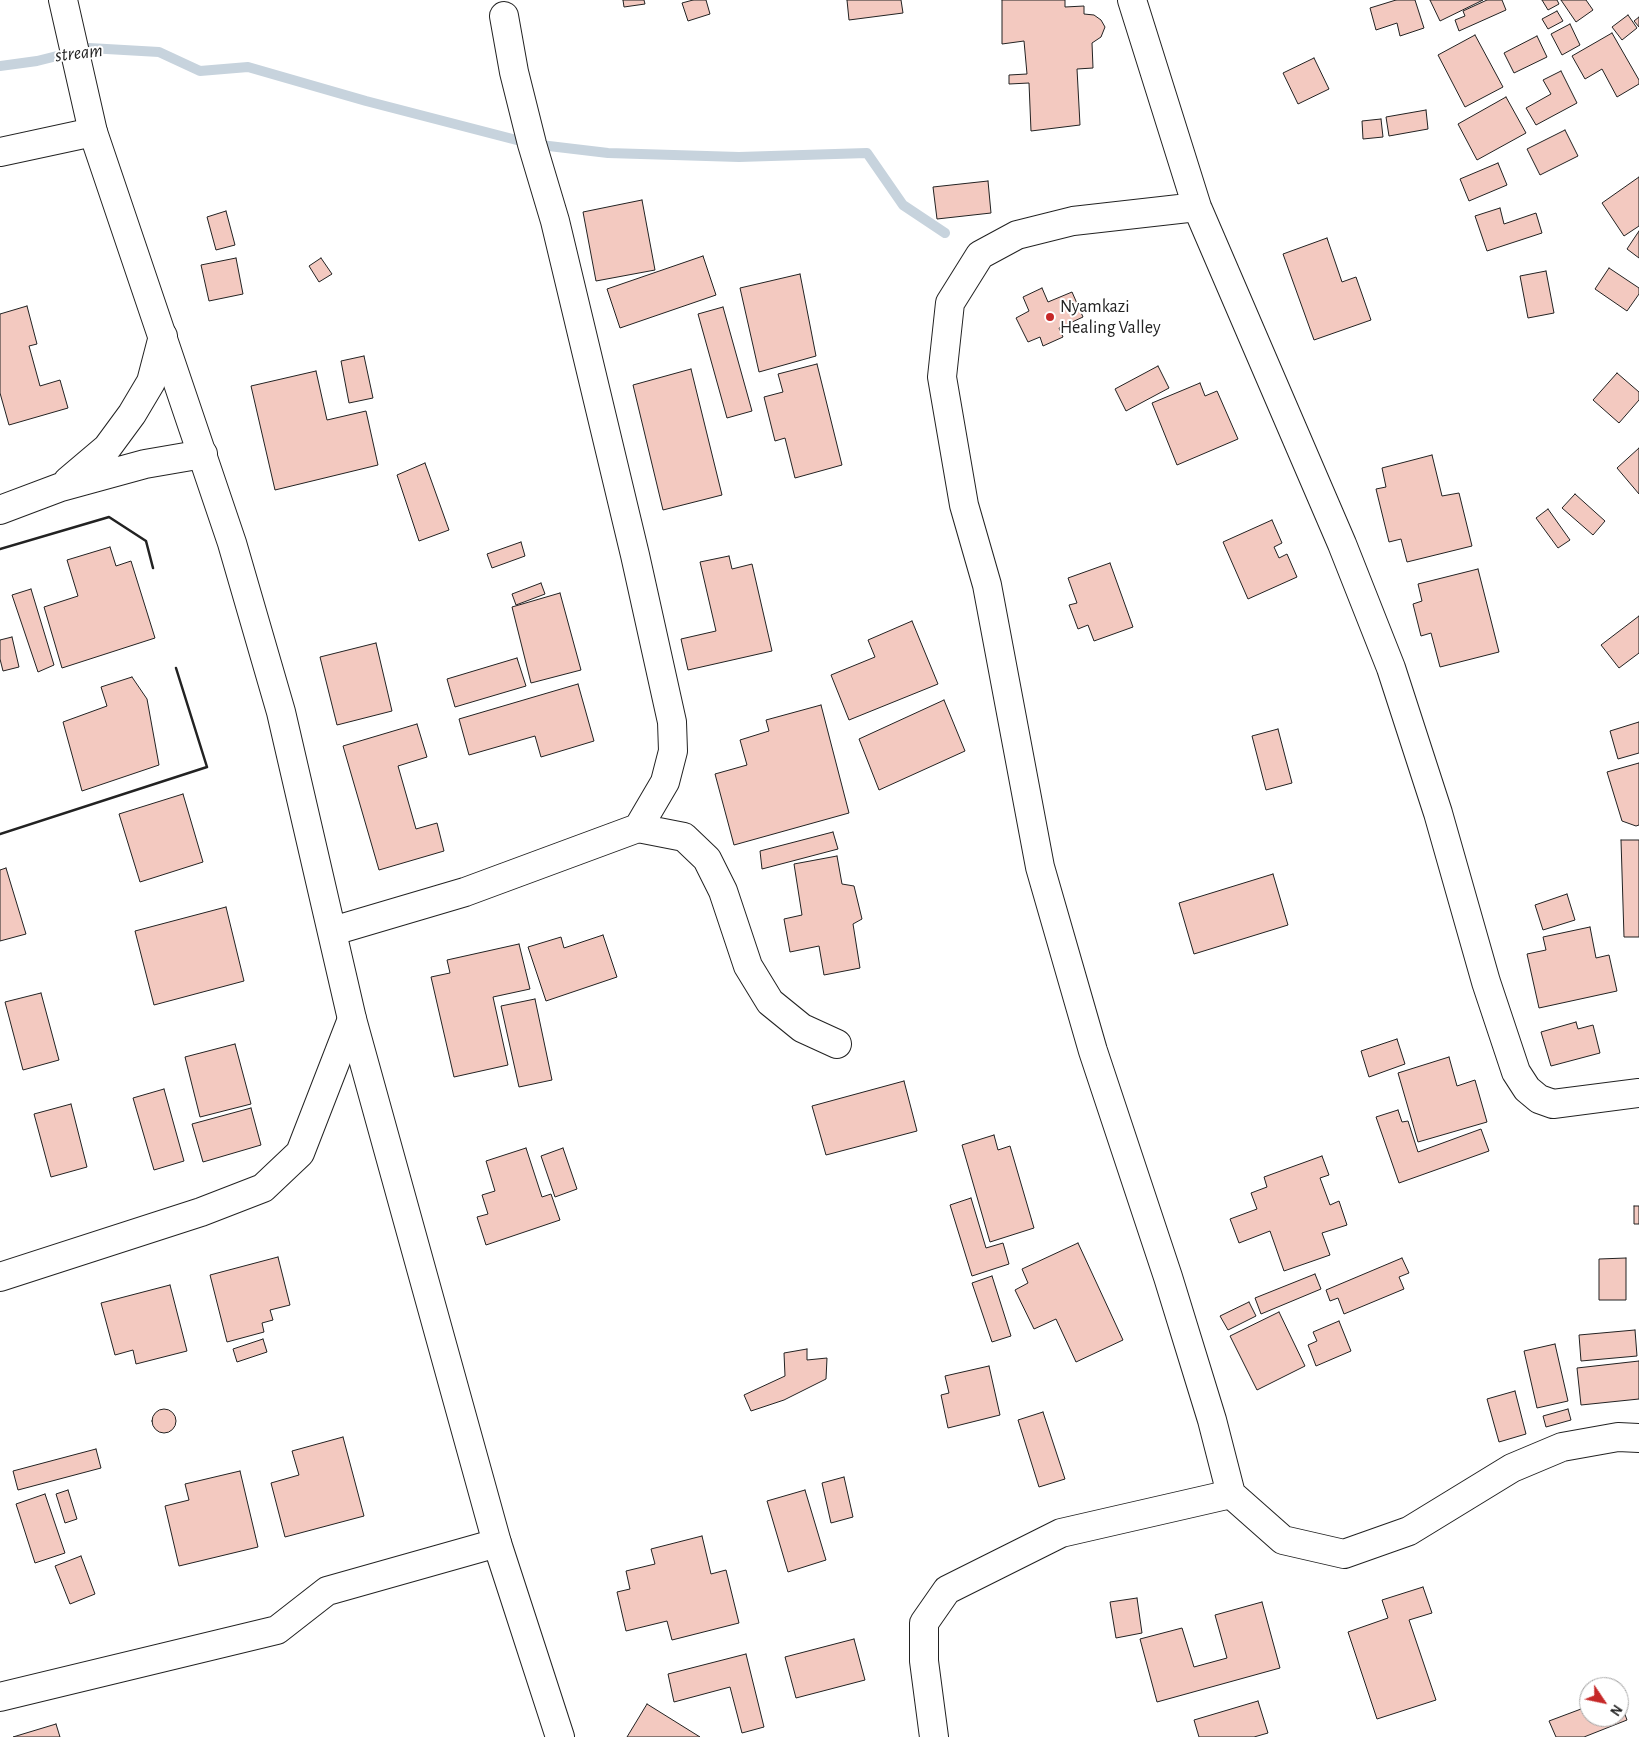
<!DOCTYPE html>
<html>
<head>
<meta charset="utf-8">
<style>
	body { margin:0 }
	#map { position:relative; width:1639px; height:1737px; overflow:hidden; background:#fff; font-family:"Alegreya Sans",sans-serif }
	canvas { display:block }
	.north { position:absolute; left:1579px; top:1677px; width:50px; height:50px; box-sizing:border-box; background:#fff; border:1px solid #a7a7a7; border-radius:50%; rotate:124deg; font-size:14px; font-weight:700; line-height:20px; text-align:center; color:#222 }
	.north::after { content:''; display:block; margin:auto; width:18px; height:22px; background:#c62828; clip-path:polygon(50% 0,100% 100%,50% 72%,0 100%) }
</style>
</head>
<body>
<div id="map">
<canvas width="1639" height="1737"></canvas>
<div class="north">N</div>
</div>
<script>
const ctx = document.querySelector('canvas').getContext('2d');
ctx.lineJoin = 'round';
const toPath = rows => new Path2D(rows.map(r => 'M' + r).join(''));
function trace(path, color, width, dash) { ctx.strokeStyle = color; ctx.lineWidth = width; ctx.lineCap = dash ? 'butt' : 'round'; ctx.setLineDash(dash || []); ctx.stroke(path); }
function fillPath(path, color) { ctx.fillStyle = color; ctx.fill(path, 'evenodd'); }
function write(font, color, halo, rows, align = 'center') {
  ctx.font = font + ' "Alegreya Sans",sans-serif'; ctx.lineWidth = 4; ctx.setLineDash([]); ctx.textBaseline = 'middle'; ctx.strokeStyle = halo; ctx.fillStyle = color; for (const [text, x, y, turn = 0] of rows) {
    ctx.save(); ctx.translate(x, y); ctx.rotate((+turn || 0) * Math.PI / 180); ctx.textAlign = isNaN(turn) ? turn : align; if (halo) ctx.strokeText(text, 0, 0); ctx.fillText(text, 0, 0); ctx.restore();
  }
}
trace(toPath([
	[0,66,37,61,89,48,159,52,200,71,248,67,366,101,532,144,608,153,739,157,867,153,903,205,945,233]
]), '#c7d3dd', 10);
const building = toPath([
	[623,0,644,0,645,4,624,7,623,0],
	[693,0,706,0,710,14,688,21,682,3,693,0],
	[847,0,901,0,903,13,849,20,847,0],
	[1002,0,1065,0,1065,7,1084,6,1084,14,1094,15,1101,20,1105,27,1101,37,1092,43,1093,68,1077,69,1080,125,1031,131,1029,83,1009,84,1009,75,1027,74,1024,41,1002,44,1002,0],
	[1396,0,1415,0,1424,28,1400,36,1397,23,1376,30,1370,8,1396,0],
	[1430,0,1483,0,1440,21,1430,0],
	[1487,0,1502,0,1506,10,1459,31,1455,20,1465,16,1463,11,1487,0],
	[1542,0,1557,0,1559,4,1548,10,1542,0],
	[1561,0,1586,0,1593,10,1576,22,1561,0],
	[1557,11,1563,21,1548,29,1542,19,1557,11],
	[1628,15,1637,28,1622,40,1612,27,1628,15],
	[1639,17,1639,27,1634,21,1639,17],
	[1570,24,1580,45,1562,55,1551,34,1570,24],
	[1612,33,1639,80,1639,84,1617,97,1602,69,1585,79,1572,56,1612,33],
	[1475,35,1503,87,1465,107,1438,55,1475,35],
	[1537,36,1547,57,1514,73,1504,53,1537,36],
	[1314,58,1329,89,1298,104,1283,73,1314,58],
	[1561,71,1577,103,1536,125,1526,108,1551,94,1543,80,1561,71],
	[1506,97,1526,133,1477,160,1458,124,1506,97],
	[1426,110,1428,129,1389,136,1386,117,1426,110],
	[1381,119,1383,137,1363,139,1362,121,1381,119],
	[1565,130,1578,156,1540,175,1527,149,1565,130],
	[1498,163,1507,185,1469,201,1460,179,1498,163],
	[1639,177,1639,226,1624,236,1602,203,1639,177],
	[988,181,991,213,937,219,933,187,988,181],
	[642,200,655,270,596,281,583,212,642,200],
	[1500,208,1504,224,1536,213,1542,233,1487,251,1475,216,1500,208],
	[226,211,235,245,216,250,207,217,226,211],
	[1639,231,1639,258,1627,249,1639,231],
	[1327,238,1342,282,1356,277,1371,320,1314,340,1283,254,1327,238],
	[703,256,716,295,620,328,607,289,703,256],
	[236,258,243,294,209,301,201,265,236,258],
	[321,258,332,274,319,282,309,266,321,258],
	[1609,268,1639,288,1639,294,1627,311,1595,289,1609,268],
	[1546,271,1554,313,1528,318,1520,276,1546,271],
	[800,274,816,356,759,372,740,288,800,274],
	[1042,288,1048,302,1072,292,1083,317,1059,328,1063,337,1043,346,1040,337,1028,342,1016,318,1029,311,1023,297,1042,288],
	[27,306,37,344,29,346,40,386,60,380,68,408,9,425,0,393,0,314,27,306],
	[723,307,752,411,727,418,698,314,723,307],
	[364,356,373,398,349,403,341,361,364,356],
	[817,364,842,465,795,478,785,438,775,441,764,397,783,392,778,374,817,364],
	[1158,366,1169,388,1126,411,1115,389,1158,366],
	[691,369,722,495,663,510,633,385,691,369],
	[316,371,327,420,366,411,378,465,275,490,251,386,316,371],
	[1617,373,1639,392,1639,400,1619,423,1593,400,1617,373],
	[1200,383,1205,396,1217,391,1238,439,1177,465,1152,403,1200,383],
	[1639,448,1639,494,1617,468,1639,448],
	[1432,455,1442,496,1459,493,1472,546,1407,562,1401,539,1389,542,1376,489,1386,487,1382,468,1432,455],
	[425,463,449,530,419,541,397,475,425,463],
	[1575,494,1605,521,1593,535,1562,508,1575,494],
	[1548,509,1570,540,1558,548,1536,518,1548,509],
	[1272,520,1282,543,1274,547,1279,558,1287,554,1297,577,1248,599,1223,542,1272,520],
	[521,542,525,556,492,568,487,554,521,542],
	[110,547,116,566,131,561,155,638,62,668,44,607,78,596,67,560,110,547],
	[729,556,732,569,752,564,772,651,688,670,681,639,716,631,700,562,729,556],
	[1110,563,1133,627,1094,641,1088,625,1078,629,1069,605,1077,603,1068,578,1110,563],
	[1478,569,1499,652,1440,667,1431,633,1421,636,1413,604,1422,601,1418,584,1478,569],
	[541,583,545,594,516,605,512,594,541,583],
	[31,589,54,665,38,672,12,595,31,589],
	[560,593,581,670,531,683,512,607,560,593],
	[1639,616,1639,653,1619,668,1601,645,1639,616],
	[912,621,938,684,849,720,831,675,875,657,868,640,912,621],
	[12,637,19,667,3,671,0,659,0,640,12,637],
	[376,643,392,711,337,725,320,657,376,643],
	[517,658,526,686,455,707,447,679,517,658],
	[132,677,147,699,159,765,82,791,63,722,107,706,101,687,132,677],
	[578,684,594,741,541,757,535,736,469,755,459,719,578,684],
	[944,700,965,751,879,790,859,739,944,700],
	[821,705,849,813,734,845,715,774,747,765,740,740,769,731,766,720,821,705],
	[1639,722,1639,753,1618,759,1610,731,1639,722],
	[417,724,427,757,398,766,416,829,437,823,444,851,379,870,343,746,417,724],
	[1278,729,1292,783,1266,790,1252,736,1278,729],
	[1639,763,1639,825,1636,826,1622,821,1607,772,1639,763],
	[183,794,203,862,140,882,119,814,183,794],
	[833,832,838,849,762,869,760,851,833,832],
	[1621,840,1639,840,1639,937,1624,937,1621,840],
	[837,856,842,884,854,886,862,919,853,924,860,968,824,975,819,946,790,952,784,919,802,915,794,864,837,856],
	[6,868,26,934,0,941,0,870,6,868],
	[1273,874,1288,925,1194,954,1179,903,1273,874],
	[1567,894,1575,920,1543,930,1535,905,1567,894],
	[226,907,244,981,154,1005,135,931,226,907],
	[1590,927,1596,958,1609,955,1617,991,1539,1008,1527,954,1546,950,1543,937,1590,927],
	[603,935,617,977,546,1001,528,947,561,937,564,948,603,935],
	[519,944,530,989,493,997,508,1065,454,1077,431,977,450,973,447,960,519,944],
	[41,993,59,1060,23,1070,5,1002,41,993],
	[535,999,552,1080,519,1087,501,1006,535,999],
	[1576,1022,1578,1029,1593,1025,1600,1053,1551,1066,1541,1032,1576,1022],
	[1397,1039,1405,1064,1369,1077,1361,1051,1397,1039],
	[235,1044,251,1104,200,1117,185,1057,235,1044],
	[1449,1057,1457,1086,1475,1080,1487,1122,1418,1142,1398,1073,1449,1057],
	[904,1081,917,1131,826,1155,812,1106,904,1081],
	[164,1089,184,1161,154,1170,133,1098,164,1089],
	[71,1104,87,1167,51,1177,34,1114,71,1104],
	[251,1108,261,1145,203,1162,192,1124,251,1108],
	[1398,1110,1402,1122,1408,1121,1418,1152,1481,1129,1489,1151,1399,1183,1376,1117,1398,1110],
	[994,1135,998,1150,1010,1146,1034,1228,990,1242,962,1145,994,1135],
	[526,1148,542,1197,551,1194,560,1220,486,1245,477,1217,488,1214,482,1195,495,1191,486,1161,526,1148],
	[563,1148,577,1189,555,1197,541,1156,563,1148],
	[1322,1156,1329,1175,1320,1178,1330,1205,1339,1201,1347,1225,1322,1233,1330,1255,1284,1271,1270,1231,1239,1243,1230,1219,1257,1209,1251,1193,1267,1187,1264,1177,1322,1156],
	[971,1198,986,1248,1003,1243,1009,1264,972,1276,950,1205,971,1198],
	[1634,1206,1639,1206,1639,1224,1634,1224,1634,1206],
	[1078,1243,1123,1340,1076,1362,1056,1319,1034,1329,1015,1290,1028,1283,1022,1269,1078,1243],
	[278,1257,290,1305,270,1310,273,1320,262,1323,264,1332,227,1342,210,1275,278,1257],
	[1402,1258,1409,1273,1399,1277,1404,1289,1344,1314,1338,1298,1330,1301,1326,1290,1402,1258],
	[1626,1258,1626,1300,1599,1300,1599,1259,1626,1258],
	[1315,1274,1321,1289,1261,1314,1255,1298,1315,1274],
	[992,1276,1011,1336,992,1342,972,1283,992,1276],
	[170,1285,187,1351,136,1364,133,1350,115,1355,101,1303,170,1285],
	[1249,1302,1256,1316,1228,1330,1220,1316,1249,1302],
	[1279,1312,1305,1366,1257,1390,1230,1336,1279,1312],
	[1339,1321,1351,1351,1316,1366,1308,1345,1317,1341,1313,1332,1339,1321],
	[1635,1330,1637,1356,1581,1361,1579,1335,1635,1330],
	[263,1339,267,1352,237,1362,233,1349,263,1339],
	[1555,1344,1568,1401,1537,1408,1524,1351,1555,1344],
	[807,1349,807,1360,827,1358,826,1379,784,1400,751,1411,744,1395,785,1376,784,1353,807,1349],
	[1639,1361,1639,1399,1581,1405,1577,1368,1639,1361],
	[989,1366,1000,1415,948,1428,941,1395,949,1393,945,1376,989,1366],
	[1515,1391,1526,1434,1499,1442,1487,1399,1515,1391],
	'152 1421a12 12 0 1 1 24 0a12 12 0 1 1-24 0Z',
	[1568,1409,1571,1420,1546,1427,1543,1416,1568,1409],
	[1043,1412,1065,1479,1039,1487,1018,1420,1043,1412],
	[343,1437,364,1516,285,1537,271,1483,299,1475,292,1451,343,1437],
	[96,1449,101,1468,18,1490,13,1471,96,1449],
	[240,1471,258,1547,179,1566,165,1506,189,1500,185,1484,240,1471],
	[844,1477,853,1517,831,1523,822,1483,844,1477],
	[68,1490,77,1519,65,1523,56,1494,68,1490],
	[805,1490,826,1560,788,1572,767,1501,805,1490],
	[45,1494,65,1553,35,1563,16,1504,45,1494],
	[702,1536,711,1574,726,1570,739,1623,672,1640,667,1621,626,1631,617,1592,630,1589,626,1571,655,1564,651,1549,702,1536],
	[81,1556,95,1594,70,1604,55,1566,81,1556],
	[1423,1587,1432,1613,1409,1620,1436,1700,1377,1719,1348,1632,1388,1618,1382,1600,1423,1587],
	[1137,1598,1142,1633,1116,1638,1110,1602,1137,1598],
	[1262,1602,1280,1668,1157,1702,1140,1639,1182,1628,1194,1667,1227,1658,1215,1615,1262,1602],
	[854,1639,865,1680,796,1698,785,1657,854,1639],
	[746,1654,764,1727,742,1733,730,1687,674,1702,668,1674,746,1654],
	[1619,1698,1627,1720,1584,1737,1556,1737,1549,1721,1589,1706,1589,1717,1619,1717,1619,1698],
	[1258,1701,1268,1733,1254,1737,1199,1737,1194,1720,1258,1701],
	[647,1704,700,1737,627,1737,647,1704],
	[56,1724,60,1737,13,1737,56,1724]
]);
fillPath(building, '#f3c9c0');
trace(building, '#222', 1);
const minor = toPath([
	[1132,0,1197,207,1342,544,1391,668,1438,813,1486,982,1516,1072,1527,1089,1539,1099,1553,1104,1639,1093],
	[0,152,93,132],
	[1197,207,1073,221,1017,235,980,255,950,303,942,377,964,505,987,585,1040,867,1093,1051,1168,1277,1212,1420,1231,1494,1283,1540,1344,1554,1409,1531,1512,1468,1562,1447,1618,1437,1639,1438],
	[68,481,107,448,132,414,151,382,163,336],
	[0,510,61,487,145,464,203,454],
	[638,828,684,837,707,859,723,891,748,966,770,1002,802,1028,837,1044],
	[333,931,465,892,638,828,665,782,673,751,672,722,635,555,555,221,532,144,514,72,504,16],
	[0,1277,201,1212,263,1188,300,1153,352,1019],
	[0,1697,277,1630,327,1591,497,1543],
	[934,1737,924,1661,924,1623,947,1590,1061,1533,1231,1494]
]);
const tertiary = toPath([
	[63,0,93,132,232,543,281,712,352,1019,497,1543,560,1737]
]);
trace(minor, '#222', 30);
trace(tertiary, '#222', 30);
trace(minor, '#fff', 28);
trace(tertiary, '#fff', 28);
trace(toPath([
	[0,549,109,517,146,541,153,568],
	[0,834,207,767,176,668]
]), '#222', 2.5);
for (const [x, y, r, color] of [
	[1050,317,5,"#c62828"]
]) { const dot = new Path2D(); dot.arc(x, y, r, 0, 2 * Math.PI); ctx.fillStyle = color; ctx.fill(dot); trace(dot, '#fff', 2); }
write('18px', '#222', '#fff', [
	["Nyamkazi",1060,307],
	["Healing Valley",1060,328]
], 'left');
write('italic 19px', '#222', '#fff', [
	["stream",79,53,-7]
]);
</script>
</body>
</html>
